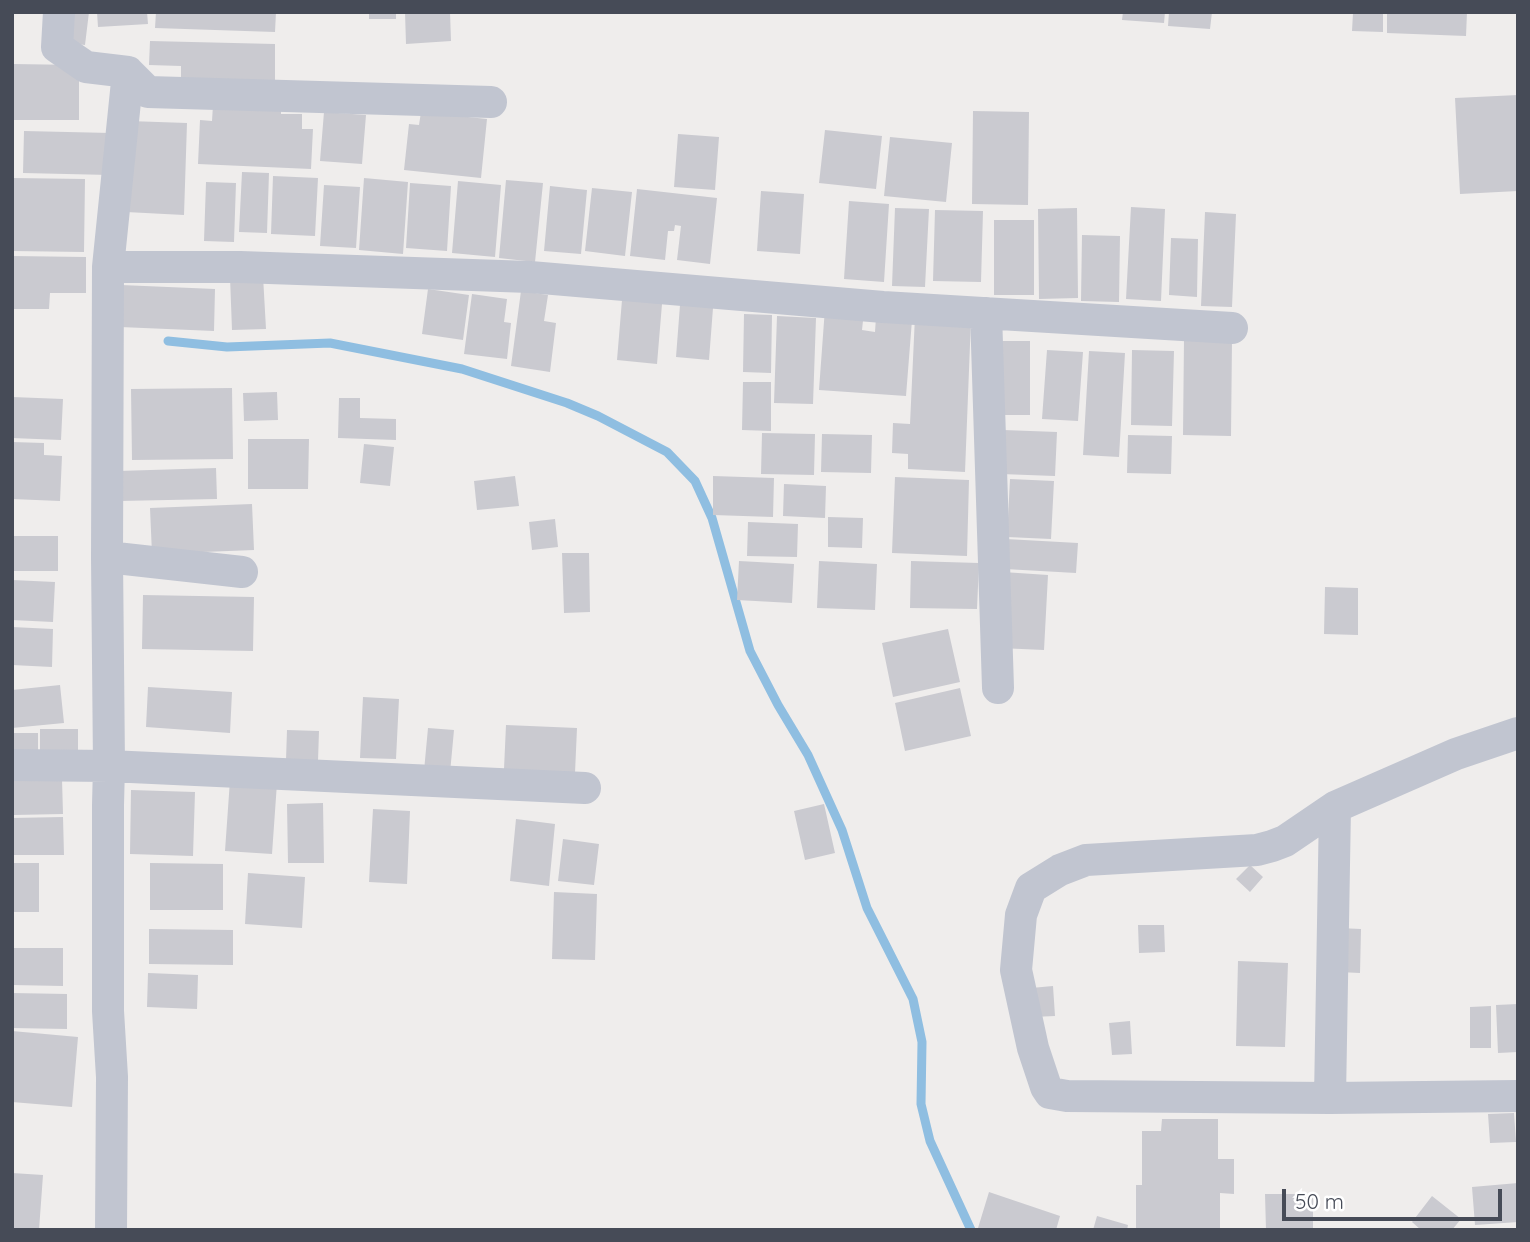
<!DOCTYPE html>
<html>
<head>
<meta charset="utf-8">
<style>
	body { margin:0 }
	#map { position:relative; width:1530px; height:1242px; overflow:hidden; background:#efedec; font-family:Quicksand,sans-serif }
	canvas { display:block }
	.frame { position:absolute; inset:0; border:14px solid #464b57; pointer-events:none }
	.scale { position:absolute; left:1282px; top:1189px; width:220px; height:32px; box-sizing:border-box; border:4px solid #464b57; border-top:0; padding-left:9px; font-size:21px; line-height:24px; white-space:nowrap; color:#464b57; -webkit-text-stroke:5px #fff; paint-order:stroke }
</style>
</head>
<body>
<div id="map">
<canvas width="1530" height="1242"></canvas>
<div class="frame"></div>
<div class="scale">50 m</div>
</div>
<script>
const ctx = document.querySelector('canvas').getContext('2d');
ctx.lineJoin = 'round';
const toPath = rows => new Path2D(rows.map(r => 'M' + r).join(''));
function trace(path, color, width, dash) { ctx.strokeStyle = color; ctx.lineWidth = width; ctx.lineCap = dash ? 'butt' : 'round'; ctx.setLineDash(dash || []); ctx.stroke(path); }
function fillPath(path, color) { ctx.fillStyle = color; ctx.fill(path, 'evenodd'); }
trace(toPath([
	[168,341,227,347,330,343,462,369,567,403,598,416,667,452,695,481,712,518,750,651,778,705,808,755,842,830,867,908,913,999,922,1042,921,1104,930,1141,971,1230]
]), '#8fbee1', 9);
fillPath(toPath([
	[72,12,89,12,85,45,68,43],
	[97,12,147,12,148,24,98,27],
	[156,12,276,12,275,32,155,28],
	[369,12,396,12,396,19,369,19],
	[405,12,450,12,451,41,406,44],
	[1123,12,1165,12,1164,23,1122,20],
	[1169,12,1212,12,1210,29,1168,26],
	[1387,12,1467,12,1466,36,1387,33],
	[1353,13,1383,14,1383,32,1352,31],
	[150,41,275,44,275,81,181,78,181,66,149,65],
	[12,64,79,65,79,120,12,120],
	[1518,95,1518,191,1460,194,1455,98],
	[213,105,281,108,281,114,302,114,302,129,313,129,311,169,198,164,200,120,212,121],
	[973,111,1029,112,1028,205,972,204],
	[324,112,366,115,362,164,320,161],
	[421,112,487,119,481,178,404,170,409,124,419,125],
	[129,121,187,123,184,215,126,212],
	[825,130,882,136,876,189,819,183],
	[24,131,111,133,110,175,23,173],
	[678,134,719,137,715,190,674,187],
	[890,137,952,143,946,202,884,196],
	[242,172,269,173,267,233,239,232],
	[273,176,318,178,315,236,271,234],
	[12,178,85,179,84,252,12,251],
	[364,178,408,182,403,254,359,250],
	[506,180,543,183,535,262,499,258],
	[458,181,501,185,495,257,452,253],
	[206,182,236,183,234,242,204,241],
	[410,183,451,186,447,251,406,248],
	[324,185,360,187,356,248,320,246],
	[550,186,587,190,581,254,544,251],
	[592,188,632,192,625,256,585,251],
	[637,189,717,198,710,264,677,260,681,226,675,225,674,231,668,231,665,260,630,256],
	[761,191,804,194,800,254,757,251],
	[849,201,889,204,884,282,844,279],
	[1131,207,1165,209,1161,301,1126,299],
	[895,208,929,209,925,287,892,286],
	[1077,208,1078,298,1039,299,1038,209],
	[935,210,983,211,981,282,933,281],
	[1205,212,1236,214,1232,307,1201,306],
	[994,220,1034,220,1034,295,994,295],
	[1082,235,1120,236,1119,302,1081,301],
	[1171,238,1198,239,1197,297,1169,295],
	[12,256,86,257,86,293,50,293,49,309,12,309],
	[263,276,266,329,232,330,230,277],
	[121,285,215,289,214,331,120,327],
	[623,288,663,292,657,364,617,360],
	[428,289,469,295,463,340,422,334],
	[521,291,548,295,544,321,556,323,550,372,511,366],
	[681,292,714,295,709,360,676,357],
	[472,294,507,299,504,322,511,323,507,359,464,354],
	[825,308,864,311,862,330,875,332,876,317,912,320,906,396,819,390],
	[744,314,772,315,771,373,743,372],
	[777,316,816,318,813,404,774,403],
	[915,316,971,319,965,472,908,469,908,454,892,453,893,423,910,424],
	[1184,339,1232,340,1231,436,1183,435],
	[991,341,1030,341,1030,415,992,415],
	[1047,350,1083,352,1078,421,1042,419],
	[1132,350,1174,351,1172,426,1131,425],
	[1089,351,1125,353,1119,457,1083,455],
	[743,382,771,382,771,431,742,430],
	[232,388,233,459,132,460,131,389],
	[277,392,278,420,244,421,243,393],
	[12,397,63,399,61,440,12,438],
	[339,398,360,398,360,418,396,419,396,440,338,438],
	[1003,430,1057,432,1055,476,1001,474],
	[762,433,815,434,814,475,761,474],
	[822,434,872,435,871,473,821,472],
	[1128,435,1172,436,1171,474,1127,473],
	[248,439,309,439,308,489,248,489],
	[12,442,44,443,44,455,62,456,60,501,12,499],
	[364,444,394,447,390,486,360,483],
	[216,468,217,499,119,501,118,471],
	[515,476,519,506,477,510,474,481],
	[713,476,774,478,773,517,713,515],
	[895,477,969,480,967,556,892,553],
	[1010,479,1054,481,1051,539,1007,537],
	[784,484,826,486,825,518,783,516],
	[252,504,254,550,152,554,150,508],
	[828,517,863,518,862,548,828,547],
	[555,519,558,547,532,550,529,522],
	[748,522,798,524,797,557,747,556],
	[12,536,58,536,58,571,12,571],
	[1006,539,1078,543,1076,573,1005,569],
	[562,553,589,553,590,612,564,613],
	[739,561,794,564,792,603,737,600],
	[819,561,877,564,875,610,817,608],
	[911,561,979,563,977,609,910,608],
	[1003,572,1048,575,1044,650,999,648],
	[12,580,55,582,53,622,12,620],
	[1325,587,1358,588,1358,635,1324,634],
	[143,595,254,597,253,651,142,649],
	[12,627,53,629,52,667,12,665],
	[948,629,960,682,893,697,882,643],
	[60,685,64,723,12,728,12,690],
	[148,687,232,692,230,733,146,727],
	[960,688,971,736,905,751,895,703],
	[363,697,399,699,396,759,360,758],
	[506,725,577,728,575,773,504,769],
	[428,728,454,730,450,773,424,771],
	[40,729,78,729,78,762,40,762],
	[287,730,319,731,318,761,286,760],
	[12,733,38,733,38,764,12,764],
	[62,779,63,814,14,815,14,780],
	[230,780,277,783,272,854,225,851],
	[131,790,195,792,193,856,130,854],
	[323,803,324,863,288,863,287,804],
	[824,804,835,853,805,860,794,811],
	[373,809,410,811,407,884,369,882],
	[63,817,64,855,12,855,12,818],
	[516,819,555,824,549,886,510,881],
	[563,839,599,844,594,885,558,881],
	[12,863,39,863,39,912,12,912],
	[150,863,223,864,223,910,150,910],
	[1250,865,1263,877,1250,892,1236,879],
	[248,873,305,877,302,928,245,924],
	[554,892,597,894,595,960,552,959],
	[1138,925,1164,925,1165,952,1139,953],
	[1339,928,1361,929,1360,973,1339,972],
	[149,929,233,930,233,965,149,964],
	[12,948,63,948,63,986,12,985],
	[1238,961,1288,963,1285,1047,1236,1046],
	[148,973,198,975,197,1009,147,1007],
	[1053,986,1055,1016,1033,1017,1031,988],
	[12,993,67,994,67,1029,12,1028],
	[1518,1004,1518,1052,1498,1053,1496,1005],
	[1491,1006,1491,1048,1470,1048,1470,1007],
	[1130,1021,1132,1054,1112,1055,1109,1023],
	[12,1031,78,1037,72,1107,12,1102],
	[1514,1113,1516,1142,1490,1143,1488,1114],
	[1162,1119,1218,1119,1218,1159,1234,1159,1234,1194,1220,1193,1220,1230,1136,1230,1136,1185,1142,1185,1142,1131,1161,1131],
	[12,1173,43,1175,39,1230,12,1230],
	[1518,1183,1518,1222,1475,1225,1472,1187],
	[989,1192,1060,1216,1056,1230,984,1230,978,1228],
	[1265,1194,1313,1194,1313,1230,1266,1230],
	[1432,1196,1461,1219,1452,1230,1421,1230,1412,1222],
	[1097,1216,1128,1225,1127,1230,1093,1230]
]), '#cacad0');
trace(toPath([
	[59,12,57,47,86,67,128,72,108,267,107,557,109,766,108,805,108,1011,112,1077,111,1230],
	[128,72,148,92,491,102],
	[108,267,240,267,530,277,883,307,1232,328],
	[986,313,998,688],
	[107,557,242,572],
	[1518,733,1456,754,1335,807,1285,841,1272,846,1257,850,1086,860,1060,870,1031,888,1021,915,1016,970,1033,1048,1046,1087,1050,1093,1067,1096,1330,1098,1518,1096],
	[12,765,109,766,585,788],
	[1330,1098,1335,807]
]), '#c1c5d0', 32);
</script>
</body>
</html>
